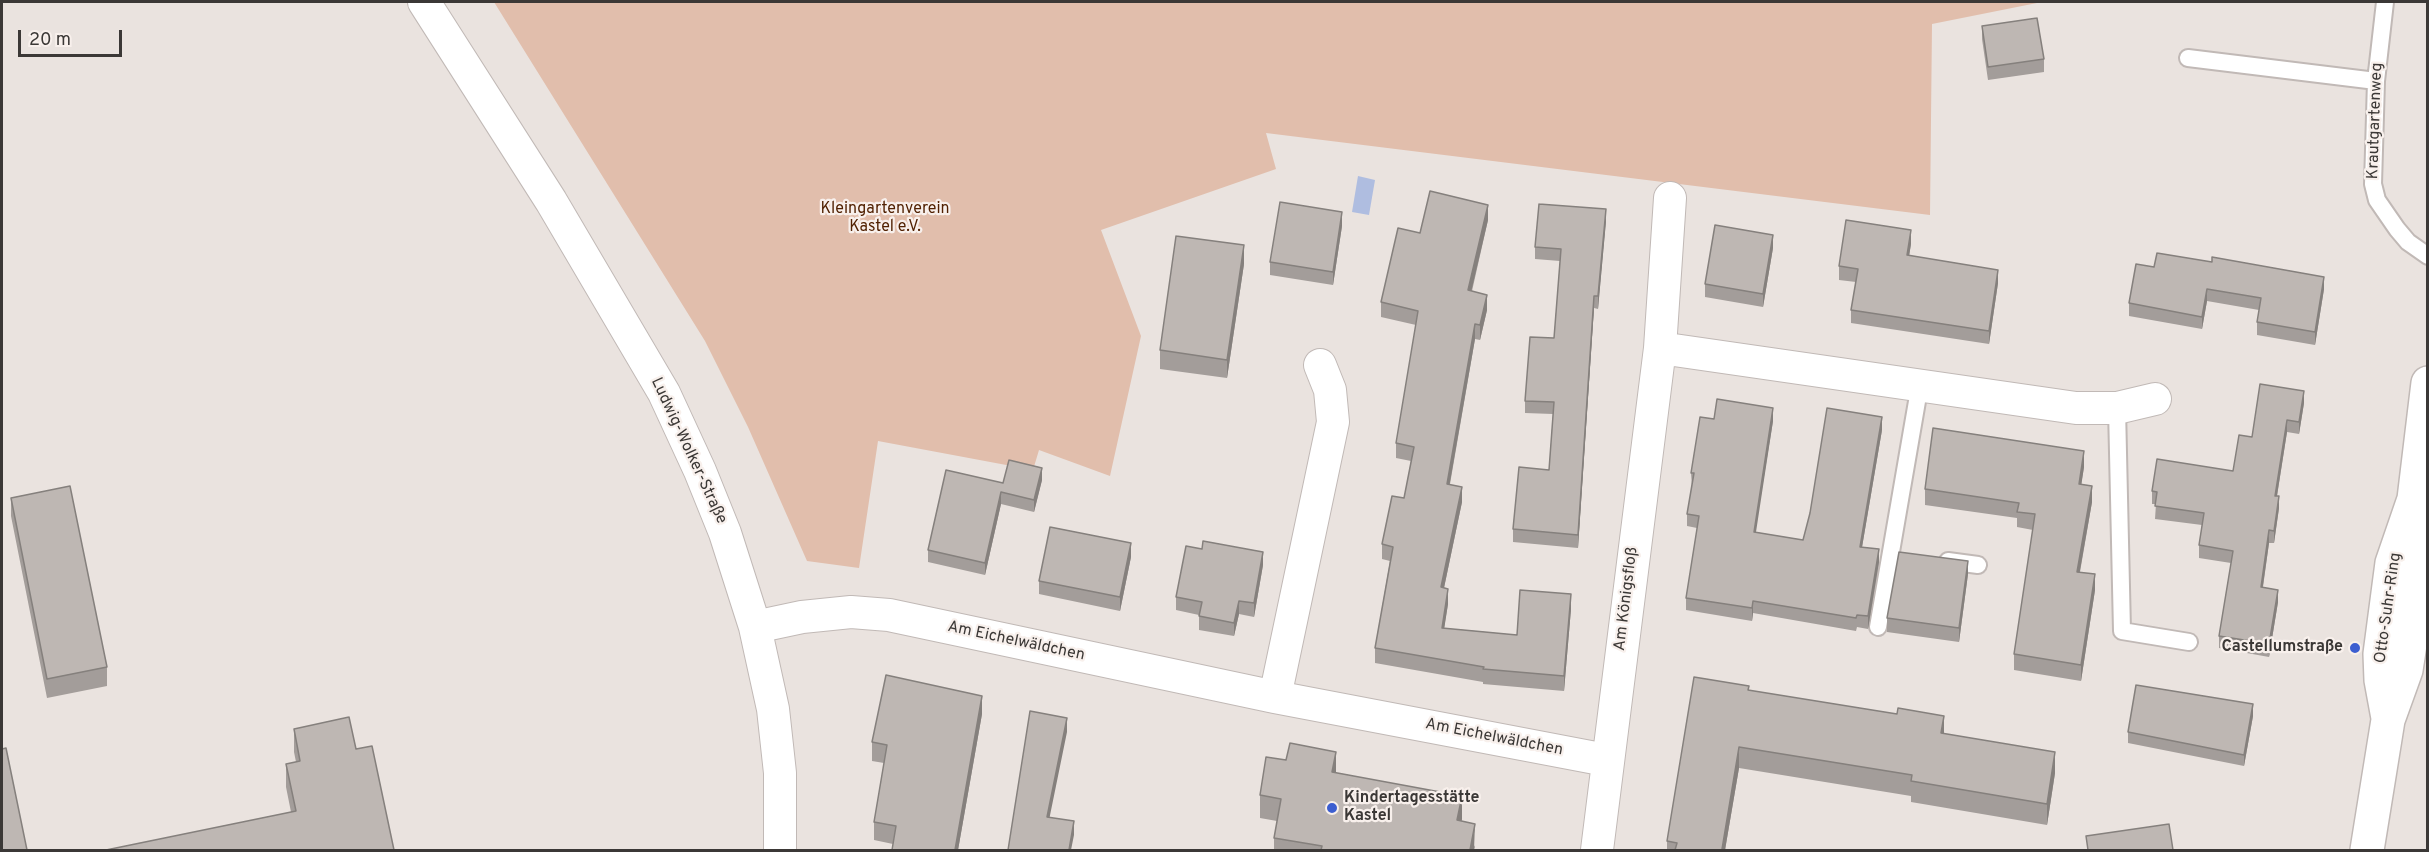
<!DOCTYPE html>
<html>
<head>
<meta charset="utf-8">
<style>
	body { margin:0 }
	#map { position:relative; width:2429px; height:852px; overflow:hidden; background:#eae3df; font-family:Overpass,sans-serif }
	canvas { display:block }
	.frame { position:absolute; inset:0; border:3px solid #3b3836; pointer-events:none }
	.scale { position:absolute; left:18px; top:30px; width:104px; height:27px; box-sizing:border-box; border:3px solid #3b3836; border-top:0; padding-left:8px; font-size:18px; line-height:21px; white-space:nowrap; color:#3b3836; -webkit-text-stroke:4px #f8f0ec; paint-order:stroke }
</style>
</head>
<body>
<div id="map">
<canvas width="2429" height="852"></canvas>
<div class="frame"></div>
<div class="scale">20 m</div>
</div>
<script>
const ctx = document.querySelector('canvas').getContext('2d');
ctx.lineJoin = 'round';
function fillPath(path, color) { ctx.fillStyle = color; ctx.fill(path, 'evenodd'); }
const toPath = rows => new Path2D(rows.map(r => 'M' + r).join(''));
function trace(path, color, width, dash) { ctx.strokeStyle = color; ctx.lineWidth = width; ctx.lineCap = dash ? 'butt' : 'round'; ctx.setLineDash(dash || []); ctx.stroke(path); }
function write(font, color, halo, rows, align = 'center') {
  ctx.font = font + ' Overpass,sans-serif'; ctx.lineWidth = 4.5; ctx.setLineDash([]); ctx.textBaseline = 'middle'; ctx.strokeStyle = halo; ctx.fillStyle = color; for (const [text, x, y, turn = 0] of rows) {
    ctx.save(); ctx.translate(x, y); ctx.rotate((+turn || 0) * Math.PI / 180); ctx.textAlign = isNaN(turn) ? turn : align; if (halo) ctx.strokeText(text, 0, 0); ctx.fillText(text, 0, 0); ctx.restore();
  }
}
fillPath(toPath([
	[494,2,2042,2,1932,24,1930,215,1266,133,1276,169,1101,230,1141,336,1110,476,1039,450,1033,470,878,441,859,568,807,561,748,427,705,341]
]), '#e1beac');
fillPath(toPath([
	[1358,176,1375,180,1369,215,1352,212]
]), '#afbde0');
const service = toPath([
	[2385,2,2376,81,2373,184,2377,200,2397,229,2408,242,2428,256],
	[2188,58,2376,81],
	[2117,408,2122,631,2189,642],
	[1948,561,1978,565],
	[1878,627,1920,384]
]);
const minor = toPath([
	[424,2,551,201,664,393,700,471,725,533,755,627,773,709,780,773,780,850],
	[1660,348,1670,198],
	[755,627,802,617,851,612,889,615,1275,697,1606,760],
	[1275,697,1333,422,1330,390,1320,365],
	[1597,850,1660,348,2076,408,2117,408,2155,399]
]);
const tertiary = toPath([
	[2388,718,2381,680,2380,654,2392,563,2414,499,2428,383],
	[2367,850,2388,720,2406,670,2422,568,2414,499]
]);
trace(service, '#c1b9b6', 20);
trace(minor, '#c1b9b6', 34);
trace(tertiary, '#c1b9b6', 36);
trace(service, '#fff', 16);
trace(minor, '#fff', 32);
trace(tertiary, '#fff', 33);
fillPath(toPath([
	[1982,26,2044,59,2044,72,1988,80,1982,39],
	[1488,220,1472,291,1487,310,1480,340,1475,339,1450,484,1462,502,1444,588,1448,604,1444,628,1517,635,1571,609,1564,691,1483,684,1483,682,1375,663,1375,648,1390,561,1382,559,1382,544,1404,498,1411,461,1396,458,1396,443,1416,325,1381,317,1381,302,1420,233],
	[1606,221,1598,309,1594,308,1578,548,1513,542,1513,529,1549,470,1553,414,1525,413,1525,401,1554,338,1560,261,1535,259,1535,247],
	[1342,226,1333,285,1270,275,1270,262],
	[1911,244,1909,256,1998,283,1989,344,1851,323,1851,310,1856,282,1839,280,1839,266],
	[1773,248,1763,307,1705,297,1705,284],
	[1244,264,1227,378,1160,369,1160,350],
	[2154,267,2324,289,2315,345,2257,335,2257,322,2259,310,2207,301,2202,329,2129,316,2129,303],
	[2304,403,2299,434,2287,432,2277,496,2279,508,2274,543,2269,543,2263,587,2278,602,2269,657,2219,648,2219,636,2231,563,2199,558,2199,545,2202,525,2155,519,2156,504,2152,504,2152,491,2233,471,2252,437],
	[1714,419,1773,421,1755,532,1803,540,1882,430,1862,547,1879,562,1868,629,1857,627,1856,631,1753,613,1752,621,1686,610,1686,598,1697,528,1687,526,1687,514,1692,486,1691,473],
	[2084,467,2081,485,2092,502,2080,572,2095,590,2081,681,2014,670,2014,654,2033,530,2017,527,2017,518,1925,505,1925,489],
	[1042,480,1034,512,1001,504,985,575,928,562,928,550,1003,483],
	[11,498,107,667,107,686,47,698,11,516],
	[1131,557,1120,611,1039,594,1039,581],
	[1263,565,1254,617,1239,614,1234,636,1199,630,1199,615,1176,610,1176,597],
	[1968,574,1959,642,1887,632,1887,618],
	[1749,690,1944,734,2055,773,2047,825,1911,802,1911,796,1739,768,1725,850,1727,850,1667,850,1667,841],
	[982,714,958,850,892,850,893,844,874,840,874,822,884,763,872,761,872,742],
	[2253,716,2244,766,2128,743,2128,732],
	[294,729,356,749,394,850,291,812,286,787,286,764,296,762,294,752],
	[1336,773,1462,819,1461,821,1475,847,1474,850,1274,850,1274,838,1277,821,1260,818,1260,795]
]), '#a39d9a');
fillPath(toPath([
	[1488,205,1488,220,1468,305,1468,290],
	[1606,209,1606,221,1598,309,1598,296],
	[1342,212,1342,226,1333,285,1333,272],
	[1911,230,1911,244,1907,268,1907,255],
	[1773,235,1773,248,1763,307,1763,294],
	[1244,245,1244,264,1227,378,1227,360],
	[1998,270,1998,283,1989,344,1989,331],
	[2324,277,2324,289,2315,345,2315,332],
	[2207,289,2207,301,2202,329,2202,317],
	[1487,295,1487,310,1480,340,1480,325],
	[1594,296,1594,308,1578,548,1578,535],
	[1475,324,1475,339,1447,499,1447,484],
	[2304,391,2304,403,2299,434,2299,422],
	[1773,408,1773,421,1754,545,1754,532],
	[1882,417,1882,430,1860,559,1860,547],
	[2287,420,2287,432,2275,508,2275,496],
	[2084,451,2084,467,2079,500,2079,484],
	[1042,468,1042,480,1034,512,1034,500],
	[2092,486,2092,502,2077,587,2077,572],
	[1462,487,1462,502,1441,602,1441,587],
	[1001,492,1001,504,985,575,985,563],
	[2279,496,2279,508,2274,543,2274,531],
	[2269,530,2269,543,2261,599,2261,587],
	[1131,543,1131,557,1120,611,1120,597],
	[1879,549,1879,562,1868,629,1868,616],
	[1263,552,1263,565,1254,617,1254,603],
	[1968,561,1968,574,1959,642,1959,628],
	[2095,574,2095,590,2081,681,2081,665],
	[1448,589,1448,604,1442,643,1442,628],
	[2278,590,2278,602,2269,657,2269,644],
	[1571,594,1571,609,1564,691,1564,676],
	[1239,601,1239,614,1234,636,1234,623],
	[1753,601,1753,613,1752,621,1752,608],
	[982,696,982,714,958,850,955,850],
	[2253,704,2253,716,2244,766,2244,755],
	[1944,716,1944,737,1941,733],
	[1067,718,1067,732,1047,830,1047,817],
	[1739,747,1739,768,1725,850,1722,850],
	[1336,752,1336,775,1332,772],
	[2055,752,2055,773,2047,825,2047,804],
	[1462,796,1462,819,1457,844,1457,820],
	[1074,821,1074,835,1071,850,1069,850],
	[1475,824,1474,850,1470,850]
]), '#85807d');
const building = toPath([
	[2037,18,2044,59,1988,67,1982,26,2037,18],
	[1430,191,1488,205,1468,290,1487,295,1480,325,1475,324,1447,484,1462,487,1441,587,1448,589,1442,628,1517,635,1520,590,1571,594,1564,676,1483,669,1484,667,1375,648,1393,547,1382,544,1392,496,1404,498,1414,447,1396,443,1418,311,1381,302,1398,228,1420,233,1430,191],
	[1280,202,1342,212,1333,272,1270,262,1280,202],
	[1539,204,1606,209,1598,296,1594,296,1578,535,1513,529,1519,467,1549,470,1554,402,1525,401,1530,337,1554,338,1561,249,1535,247,1539,204],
	[1846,220,1911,230,1907,255,1998,270,1989,331,1851,310,1858,269,1839,266,1846,220],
	[1715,225,1773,235,1763,294,1705,284,1715,225],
	[1176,236,1244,245,1227,360,1160,350,1176,236],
	[2157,253,2212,262,2212,257,2324,277,2315,332,2257,322,2261,298,2207,289,2202,317,2129,303,2136,264,2154,267,2157,253],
	[2260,384,2304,391,2299,422,2287,420,2275,496,2279,496,2274,531,2269,530,2261,587,2278,590,2269,644,2219,636,2233,551,2199,545,2204,513,2155,506,2157,492,2152,491,2157,459,2233,471,2239,435,2252,437,2260,384],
	[1717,399,1773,408,1754,532,1803,540,1810,513,1827,408,1882,417,1860,547,1879,549,1868,616,1857,615,1856,618,1753,601,1752,608,1686,598,1699,516,1687,514,1694,473,1691,473,1700,417,1714,419,1717,399],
	[1933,428,2084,451,2079,484,2092,486,2077,572,2095,574,2081,665,2014,654,2035,514,2017,512,2019,503,1925,489,1933,428],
	[1009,460,1042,468,1034,500,1001,492,985,563,928,550,946,470,1003,483,1009,460],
	[70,486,107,667,47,679,11,498,70,486],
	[1050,527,1131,543,1120,597,1039,581,1050,527],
	[1203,541,1263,552,1254,603,1239,601,1234,623,1199,616,1202,602,1176,597,1186,546,1202,549,1203,541],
	[1899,552,1968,561,1959,628,1887,618,1899,552],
	[886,675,982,696,955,850,892,850,896,826,874,822,887,745,872,742,886,675],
	[1694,677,1749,686,1748,690,1897,714,1898,708,1944,716,1941,733,2055,752,2047,804,1911,781,1912,775,1739,747,1722,849,1727,850,1675,850,1677,843,1667,841,1694,677],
	[2136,685,2253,704,2244,755,2128,732,2136,685],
	[1030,711,1067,718,1047,817,1074,821,1069,850,1008,850,1030,711],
	[349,717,356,749,372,746,394,850,106,850,296,811,286,764,300,761,294,729,349,717],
	[1290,743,1336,752,1332,772,1462,796,1457,820,1475,824,1470,850,1321,850,1322,846,1274,838,1281,799,1260,795,1266,757,1286,760,1290,743],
	[6,748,27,850,2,850,2,749,6,748],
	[2169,824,2173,850,2088,850,2086,836,2169,824]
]);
fillPath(building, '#beb7b3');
trace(building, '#85807d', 1.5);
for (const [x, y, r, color] of [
	[2355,648,6,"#3c5ed0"],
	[1332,808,6,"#3c5ed0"]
]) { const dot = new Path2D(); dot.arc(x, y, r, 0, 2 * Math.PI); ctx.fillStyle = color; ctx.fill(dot); trace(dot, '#f8f0ec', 2); }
write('16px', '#3b3836', '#f8f0ec', [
	["Krautgartenweg",2376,121,-88],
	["Ludwig-Wolker-Straße",688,451,65],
	["Am Königsfloß",1627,599,-83],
	["Otto-Suhr-Ring",2389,608,-82],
	["Am Eichelwäldchen",1016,642,12],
	["Am Eichelwäldchen",1494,738,11]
]);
write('16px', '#512102', '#f8f0ec', [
	["Kleingartenverein",885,210],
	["Kastel e.V.",885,228]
]);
write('bold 16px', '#3b3836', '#f8f0ec', [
	["Castellumstraße",2343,648],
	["Kindertagesstätte",1344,799,"left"],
	["Kastel",1344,817,"left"]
], 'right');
</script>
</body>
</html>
